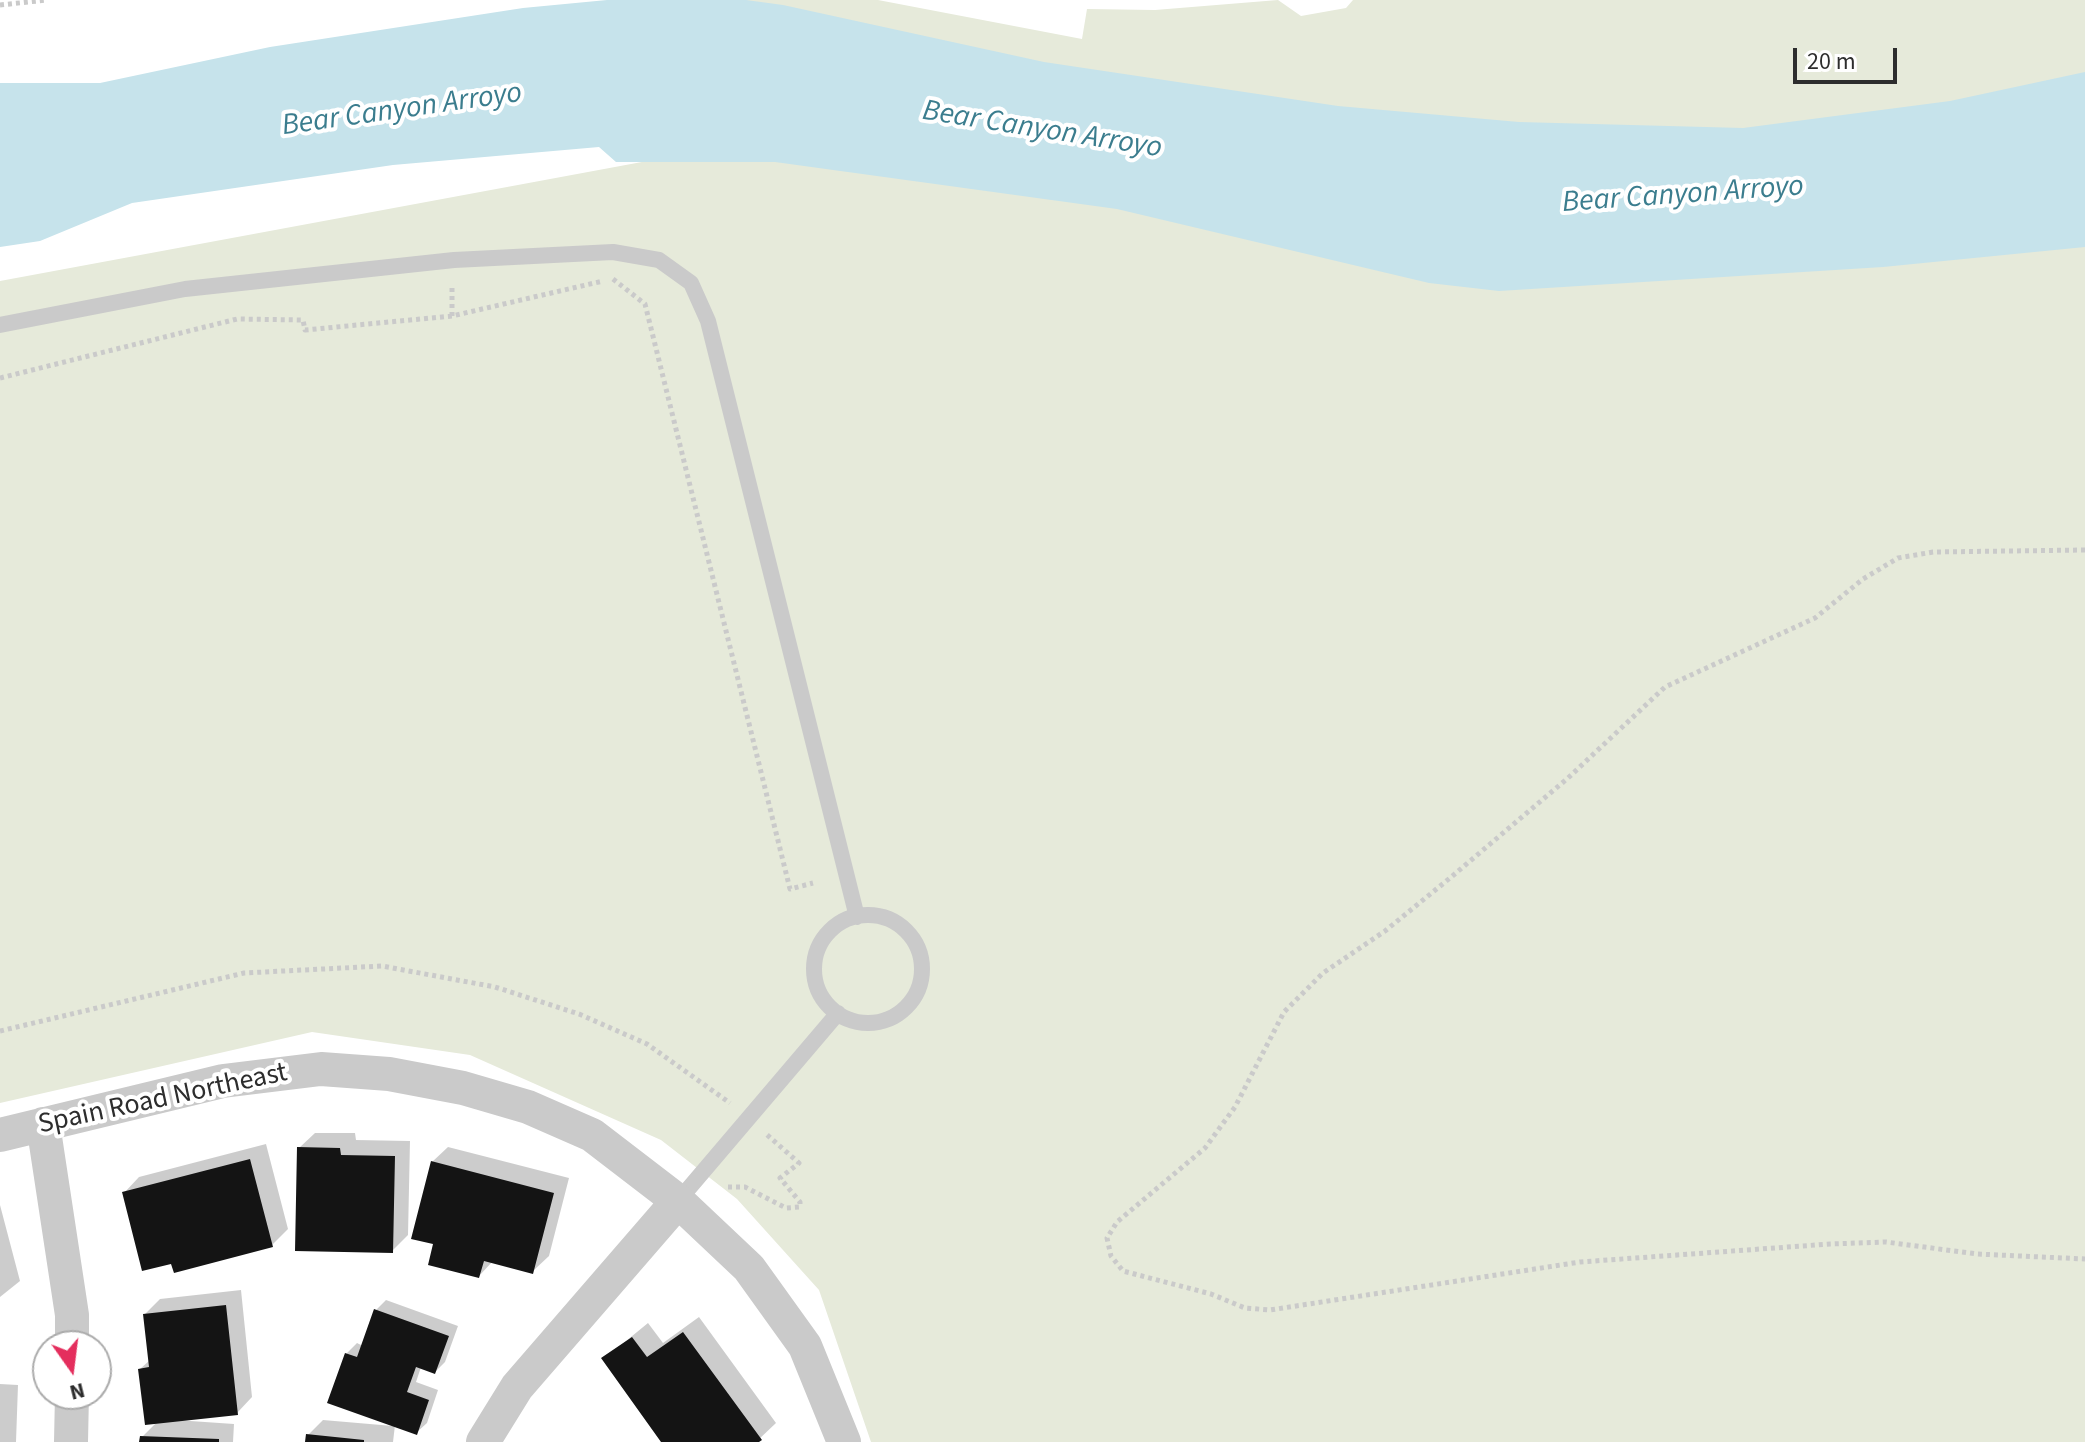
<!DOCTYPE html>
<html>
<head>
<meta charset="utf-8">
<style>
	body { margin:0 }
	#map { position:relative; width:2085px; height:1442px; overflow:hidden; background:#fff; font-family:"Source Sans 3",sans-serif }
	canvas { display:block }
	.north { position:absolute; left:32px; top:1330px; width:80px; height:80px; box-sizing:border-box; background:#fff; border:2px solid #ababab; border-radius:50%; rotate:166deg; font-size:22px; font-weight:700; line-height:32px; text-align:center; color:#2d2d2d }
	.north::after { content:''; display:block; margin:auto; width:28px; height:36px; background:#e42e5d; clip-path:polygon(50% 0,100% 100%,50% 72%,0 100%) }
	.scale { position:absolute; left:1793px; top:48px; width:104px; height:36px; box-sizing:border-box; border:4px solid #2d2d2d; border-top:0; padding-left:10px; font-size:24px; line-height:28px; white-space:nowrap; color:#2d2d2d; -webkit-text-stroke:6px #fff; paint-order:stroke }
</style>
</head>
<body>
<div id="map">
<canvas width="2085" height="1442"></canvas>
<div class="north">N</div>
<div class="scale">20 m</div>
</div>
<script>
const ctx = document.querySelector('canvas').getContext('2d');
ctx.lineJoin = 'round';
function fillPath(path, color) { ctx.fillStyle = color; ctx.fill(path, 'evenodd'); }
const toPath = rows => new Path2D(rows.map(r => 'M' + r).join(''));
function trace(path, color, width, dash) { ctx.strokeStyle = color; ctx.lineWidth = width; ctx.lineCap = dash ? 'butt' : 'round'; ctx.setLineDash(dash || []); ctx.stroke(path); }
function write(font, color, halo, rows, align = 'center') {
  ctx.font = font + ' "Source Sans 3",sans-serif'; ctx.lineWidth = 8; ctx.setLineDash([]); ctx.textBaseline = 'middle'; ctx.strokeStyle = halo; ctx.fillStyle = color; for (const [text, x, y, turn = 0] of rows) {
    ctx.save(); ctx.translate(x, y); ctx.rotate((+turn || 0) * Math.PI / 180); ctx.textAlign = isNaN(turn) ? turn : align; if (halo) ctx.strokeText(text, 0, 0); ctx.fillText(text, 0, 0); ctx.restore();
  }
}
fillPath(toPath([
	[640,0,878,0,1082,39,1087,9,1155,10,1278,0,1301,16,1346,8,1353,0,2085,0,2085,1442,871,1442,819,1290,737,1199,661,1140,470,1055,312,1032,0,1103,0,281,712,149]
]), '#e6eada');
fillPath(toPath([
	[607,0,746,0,783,5,1044,62,1338,106,1519,122,1743,128,1950,101,2085,72,2085,247,1883,267,1499,291,1429,283,1117,209,775,162,616,162,599,147,393,165,132,203,40,241,0,247,0,83,100,83,270,47,523,8]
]), '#c6e3eb');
fillPath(toPath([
	[315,1133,355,1133,356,1140,410,1141,408,1235,392,1251,299,1148],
	[266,1144,288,1229,272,1245,173,1262,124,1193,139,1177],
	[448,1147,569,1178,549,1256,533,1271,493,1261,479,1276,432,1162],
	[0,1205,20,1281,0,1297],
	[241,1290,252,1397,237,1413,176,1420,234,1424,233,1442,141,1442,142,1437,157,1422,140,1369,150,1360,145,1314,160,1299],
	[386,1300,458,1326,445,1362,435,1372,421,1367,416,1382,438,1390,427,1423,416,1433,395,1425,393,1442,307,1442,308,1435,323,1420,393,1426,346,1354,357,1343,363,1346,376,1310],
	[699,1317,776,1423,756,1442,664,1442,604,1359,648,1323,663,1343],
	[0,1384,18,1385,16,1442,0,1442]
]), '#0003');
fillPath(toPath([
	[297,1147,340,1148,341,1155,395,1156,393,1253,295,1251],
	[250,1159,273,1247,174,1273,171,1264,142,1271,122,1192],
	[431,1161,554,1193,533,1274,484,1261,479,1278,428,1265,433,1244,411,1239],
	[226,1305,238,1415,145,1425,138,1369,149,1367,143,1314],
	[374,1309,449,1336,435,1374,416,1367,407,1392,429,1400,417,1435,327,1403,345,1353,357,1357],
	[683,1332,762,1440,759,1442,661,1442,601,1358,632,1337,647,1357],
	[306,1434,364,1440,364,1442,305,1442],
	[140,1436,219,1439,219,1442,139,1442]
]), '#141414');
trace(toPath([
	[0,5,47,0],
	[613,279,645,304,790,889,813,883],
	[452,316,452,285],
	[0,378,237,319,303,320,305,330,452,316,603,281],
	[2085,550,1933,552,1898,558,1863,579,1815,618,1665,687,1568,778,1450,878,1385,931,1323,973,1284,1012,1235,1107,1205,1148,1117,1222,1107,1238,1111,1256,1123,1271,1211,1294,1245,1308,1270,1310,1580,1262,1830,1244,1886,1242,1977,1254,2085,1259],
	[0,1031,244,973,382,966,495,987,579,1014,647,1044,730,1103],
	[728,1187,745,1187,786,1208,800,1207,800,1202,780,1178,799,1163,765,1133]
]), '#cacaca', 5, [4, 4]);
trace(toPath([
	[0,325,185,289,454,260,613,252,659,260,691,283,708,321,857,917],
	'814 969a54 54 0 1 1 108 0a54 54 0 1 1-108 0Z',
	[678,1201,838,1013]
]), '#cacaca', 16);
trace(toPath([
	[43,1124,72,1315,72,1346],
	[0,1135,223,1081,321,1069,389,1074,463,1088,528,1107,592,1135,678,1201,749,1268,805,1346,844,1442],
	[71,1442,72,1394],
	[483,1442,517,1387,678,1201]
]), '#cacaca', 34);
write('28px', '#2d2d2d', '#fff', [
	["Spain Road Northeast",163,1100,-12]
]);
write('italic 30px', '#3b7d8e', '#fff', [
	["Bear Canyon Arroyo",402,111,-8],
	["Bear Canyon Arroyo",1042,131,9],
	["Bear Canyon Arroyo",1683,196,-4]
]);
</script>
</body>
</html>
